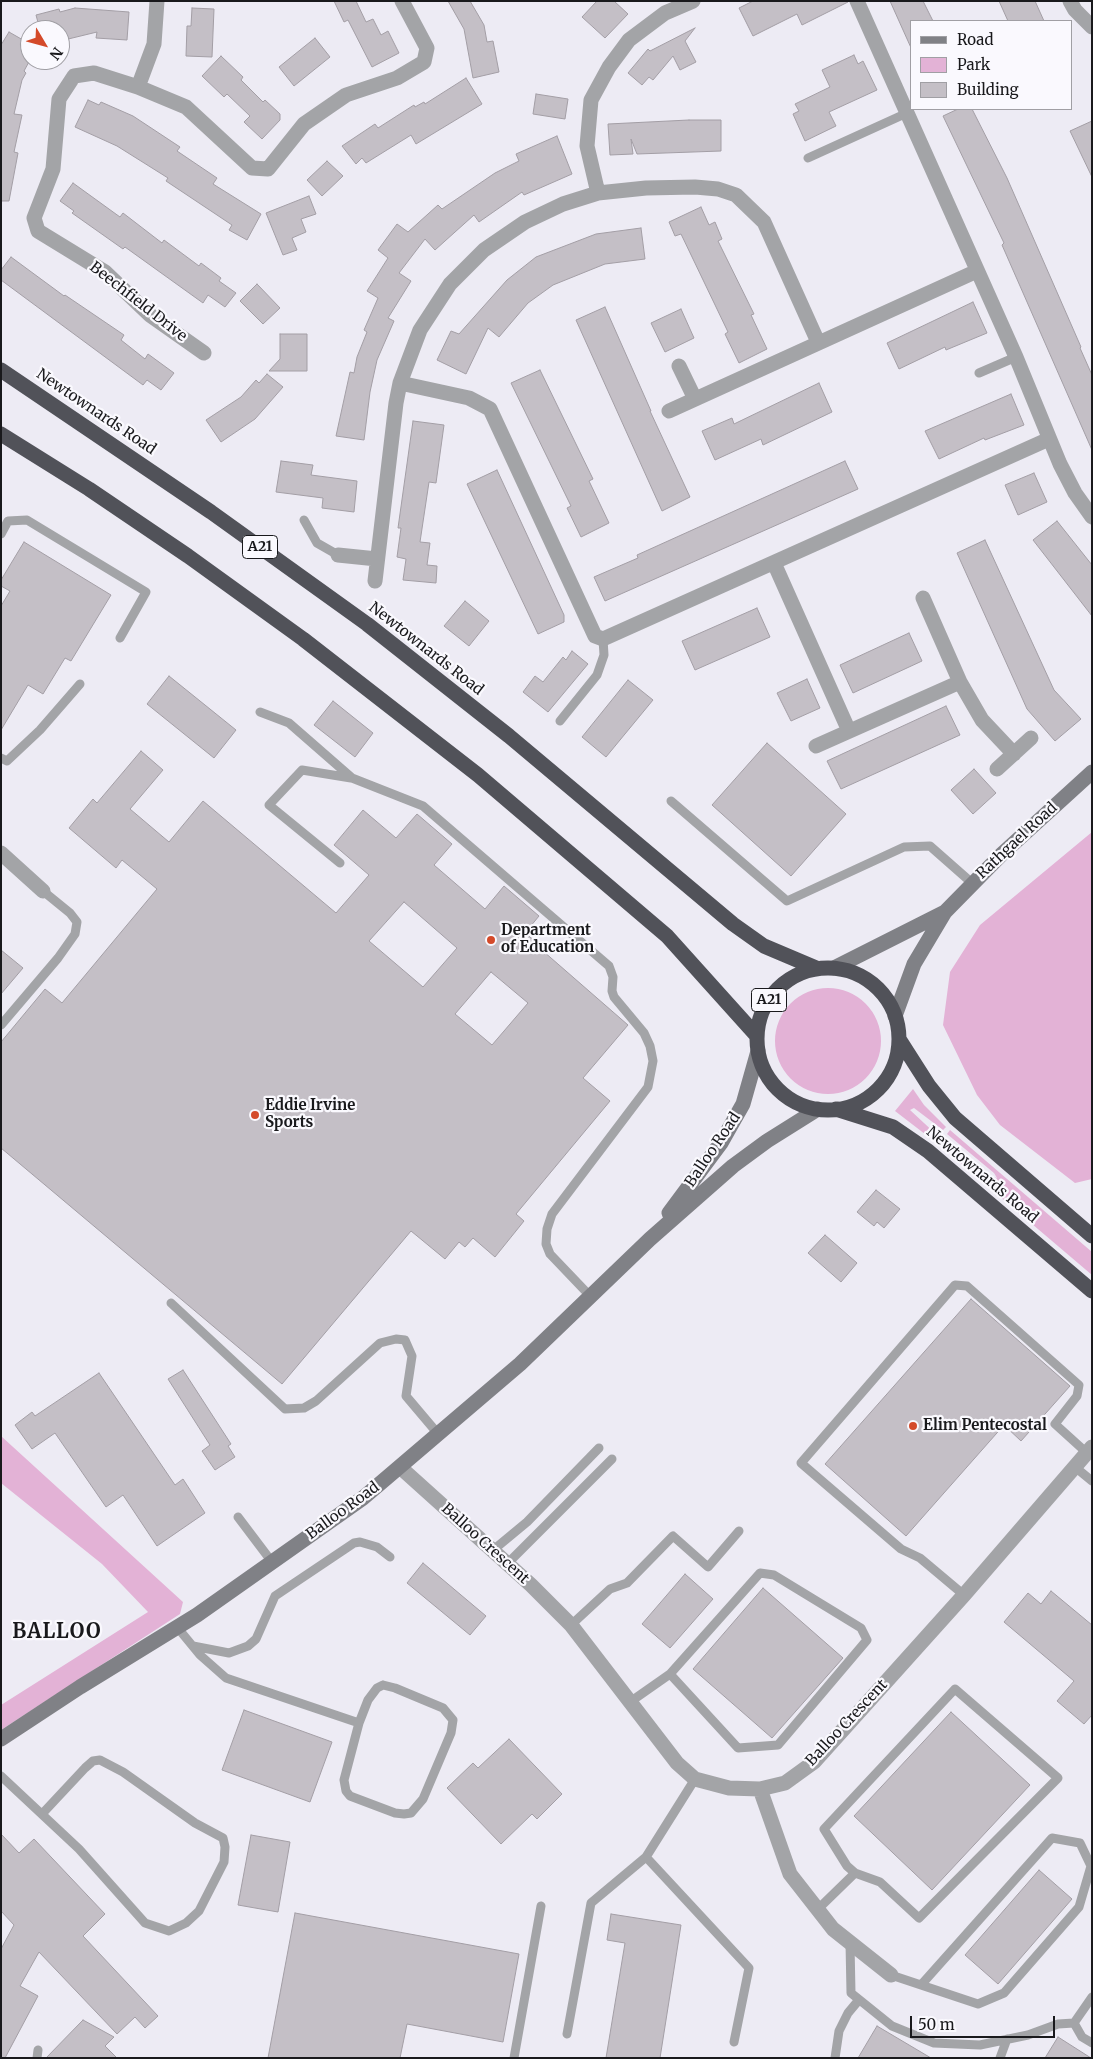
<!DOCTYPE html>
<html>
<head>
<meta charset="utf-8">
<style>
	body { margin:0 }
	#map { position:relative; width:1093px; height:2059px; overflow:hidden; background:#edebf4; font-family:Merriweather,serif }
	canvas { display:block }
	.frame { position:absolute; inset:0; border:2px solid #19191c; pointer-events:none }
	.legend { position:absolute; left:910px; top:20px; width:162px; height:90px; box-sizing:border-box; background:#faf9fe; border:1px solid #a09fa4; margin:0; padding:6px 9px; list-style:none; font-size:15px; color:#19191c }
	.legend li { display:flex; align-items:center; gap:10px; height:25px }
	.legend b { width:25px; border:1px solid #a09fa4 }
	.north { position:absolute; left:20px; top:20px; width:50px; height:50px; box-sizing:border-box; background:#faf9fe; border:1px solid #a09fa4; border-radius:50%; rotate:127deg; font-size:14px; font-weight:700; line-height:20px; text-align:center; color:#19191c }
	.north::after { content:''; display:block; margin:auto; width:18px; height:22px; background:#d44a2a; clip-path:polygon(50% 0,100% 100%,50% 72%,0 100%) }
	.scale { position:absolute; left:910px; top:2016px; width:145px; height:22px; box-sizing:border-box; border:2px solid #19191c; border-top:0; padding-left:6px; font-size:15px; line-height:18px; white-space:nowrap; color:#19191c; -webkit-text-stroke:4px #faf9fe; paint-order:stroke }
</style>
</head>
<body>
<div id="map">
<canvas width="1093" height="2059"></canvas>
<div class="frame"></div>
<ul class="legend">
<li><b style="height:6px;background:#808186"></b>Road</li>
<li><b style="height:14px;background:#e3b2d6"></b>Park</li>
<li><b style="height:14px;background:#c4bfc6"></b>Building</li>
</ul>
<div class="north">N</div>
<div class="scale">50 m</div>
</div>
<script>
const ctx = document.querySelector('canvas').getContext('2d');
ctx.lineJoin = 'round';
function fillPath(path, color) { ctx.fillStyle = color; ctx.fill(path, 'evenodd'); }
const toPath = rows => new Path2D(rows.map(r => 'M' + r).join(''));
function trace(path, color, width, dash) { ctx.strokeStyle = color; ctx.lineWidth = width; ctx.lineCap = dash ? 'butt' : 'round'; ctx.setLineDash(dash || []); ctx.stroke(path); }
function write(font, color, halo, rows, align = 'center') {
  ctx.font = font + ' Merriweather,serif'; ctx.lineWidth = 4.5; ctx.setLineDash([]); ctx.textBaseline = 'middle'; ctx.strokeStyle = halo; ctx.fillStyle = color; for (const [text, x, y, turn = 0] of rows) {
    ctx.save(); ctx.translate(x, y); ctx.rotate((+turn || 0) * Math.PI / 180); ctx.textAlign = isNaN(turn) ? turn : align; if (halo) ctx.strokeText(text, 0, 0); ctx.fillText(text, 0, 0); ctx.restore();
  }
}
fillPath(toPath([
	[1092,832,1092,1179,1075,1183,1000,1125,977,1095,943,1025,950,972,980,925],
	'775 1041a53 53 0 1 1 106 0a53 53 0 1 1-106 0Z',
	[913,1089,924,1105,946,1127,943,1130,914,1108,910,1110,938,1136,934,1141,895,1111],
	[950,1130,1092,1252,1092,1275,938,1144,944,1140,992,1177,997,1178,994,1173,947,1134],
	[1,1436,183,1602,180,1614,1,1730,1,1705,148,1612,102,1564,1,1483]
]), '#e3b2d6');
const building = toPath([
	[334,1,356,1,366,22,373,19,381,35,388,31,399,53,372,67,348,20,344,22,334,1],
	[448,1,470,1,484,25,487,42,493,41,499,72,473,78,464,29,448,1],
	[597,1,614,1,628,14,605,38,582,17,597,1],
	[753,1,848,1,848,2,802,25,797,14,753,36,739,8,753,1],
	[890,1,923,1,933,21,912,21,912,50,890,1],
	[999,1,1035,1,1044,21,1008,21,999,1],
	[75,8,129,12,127,40,96,38,97,32,60,41,60,30,40,30,36,15,59,9,60,12,75,8],
	[192,8,214,9,212,57,186,56,187,26,191,26,192,8],
	[695,28,685,41,696,62,680,70,673,56,653,80,649,77,642,85,628,73,648,49,650,51,695,28],
	[9,32,30,44,30,60,24,71,26,73,22,80,14,114,22,115,14,152,18,153,9,201,1,201,1,45,9,32],
	[315,38,330,57,294,86,279,67,315,38],
	[854,55,858,64,863,61,877,90,829,112,836,126,805,141,793,114,799,111,795,104,830,87,822,70,854,55],
	[221,56,243,77,241,80,263,102,265,100,280,114,280,120,262,139,244,122,250,116,227,94,224,97,202,76,221,56],
	[466,78,482,104,416,144,411,135,366,163,362,158,356,164,342,146,375,124,378,128,414,105,415,107,424,102,425,104,466,78],
	[536,94,568,99,565,119,533,114,536,94],
	[88,100,99,105,101,102,133,116,180,147,177,151,217,178,213,184,261,214,247,240,229,230,232,225,166,181,168,178,117,146,75,127,88,100],
	[958,109,972,109,1007,178,1081,347,1080,348,1092,375,1092,450,1002,245,1004,243,943,116,958,109],
	[689,120,721,120,721,151,637,154,631,139,633,154,610,155,608,124,689,120],
	[1092,121,1092,177,1070,131,1092,121],
	[557,136,572,174,524,195,522,192,479,222,474,215,435,250,425,239,399,273,411,281,388,318,394,321,377,360,370,392,364,440,336,436,350,372,354,373,357,357,367,332,364,330,378,298,367,291,388,258,378,250,397,224,408,232,438,205,442,209,495,173,519,161,516,154,557,136],
	[327,161,343,176,322,196,307,180,327,161],
	[73,183,120,217,123,213,162,243,164,240,199,266,201,263,221,278,219,281,236,293,225,307,208,295,203,303,125,247,123,249,72,213,74,211,60,201,73,183],
	[309,196,316,214,301,219,306,232,292,238,297,250,283,255,266,213,309,196],
	[701,207,709,225,715,222,722,239,718,241,754,314,751,315,767,349,739,363,725,334,728,332,681,234,675,236,669,222,701,207],
	[641,228,645,259,605,264,553,285,528,303,499,337,488,328,466,374,437,360,451,331,459,334,507,280,536,257,596,234,641,228],
	[11,257,64,296,65,295,124,335,121,340,145,359,148,354,174,373,161,390,147,380,143,385,1,280,1,270,11,257],
	[257,284,280,308,263,324,240,301,257,284],
	[973,302,987,333,946,350,945,347,899,369,887,343,973,302],
	[605,307,651,411,650,411,690,497,662,511,576,320,605,307],
	[681,309,694,338,665,352,651,323,681,309],
	[280,334,307,334,307,371,269,371,280,359,280,334],
	[540,370,593,479,589,481,609,523,581,537,567,508,571,506,511,383,540,370],
	[267,374,283,387,255,419,221,442,206,420,241,397,256,380,259,383,267,374],
	[819,383,832,412,763,445,761,439,715,460,702,431,732,418,734,424,819,383],
	[1011,394,1024,425,985,440,984,438,939,459,925,431,1011,394],
	[413,421,444,425,436,483,429,482,420,542,430,543,427,565,437,566,436,583,403,580,406,559,397,557,401,528,398,528,413,421],
	[281,461,313,465,311,475,357,481,354,512,322,508,323,498,276,492,281,461],
	[845,461,858,489,605,601,594,577,638,558,637,555,845,461],
	[497,470,564,615,564,622,538,634,467,484,497,470],
	[1034,473,1047,502,1018,515,1005,485,1034,473],
	[1057,521,1092,565,1092,616,1033,540,1057,521],
	[985,540,1054,690,1081,719,1055,741,1027,709,957,553,985,540],
	[24,542,111,595,71,661,65,658,43,694,28,685,1,730,1,606,10,591,1,586,1,580,24,542],
	[465,601,489,621,469,646,444,626,465,601],
	[757,608,770,637,695,670,682,641,757,608],
	[909,633,922,661,853,693,840,665,909,633],
	[572,651,588,664,548,712,523,692,535,676,543,682,563,657,566,660,572,651],
	[169,676,236,730,214,758,147,704,169,676],
	[807,679,820,708,791,721,777,693,807,679],
	[628,680,653,700,606,757,582,737,628,680],
	[333,701,373,733,355,757,314,725,333,701],
	[946,706,960,735,841,789,827,761,946,706],
	[767,743,846,814,791,876,712,805,767,743],
	[141,751,163,770,130,809,169,842,203,801,336,913,369,875,334,845,363,810,396,838,417,814,452,844,434,865,485,909,504,886,539,916,525,933,545,949,543,951,628,1025,583,1078,610,1101,516,1214,524,1221,495,1257,473,1238,465,1247,459,1242,445,1259,411,1231,282,1384,1,1148,1,1042,45,989,62,1003,157,889,122,860,116,868,69,828,93,799,97,803,141,751],
	[404,902,457,948,423,987,369,941,404,902],
	[491,972,528,1003,492,1045,455,1014,491,972],
	[974,769,996,793,973,814,951,790,974,769],
	[1,950,23,968,1,994,1,950],
	[876,1190,900,1209,884,1228,877,1222,874,1226,857,1212,876,1190],
	[825,1235,857,1263,841,1282,808,1253,825,1235],
	[971,1299,1070,1386,1021,1441,1004,1425,906,1536,825,1464,971,1299],
	[183,1370,231,1444,228,1446,235,1457,215,1470,202,1451,210,1445,168,1379,183,1370],
	[99,1373,175,1485,183,1479,205,1513,157,1546,123,1495,106,1507,55,1433,32,1449,15,1425,32,1412,35,1416,99,1373],
	[423,1563,486,1616,470,1635,407,1583,423,1563],
	[685,1574,713,1599,670,1648,642,1624,685,1574],
	[763,1588,843,1658,772,1738,693,1669,763,1588],
	[1051,1591,1092,1625,1092,1715,1084,1724,1057,1701,1074,1681,1004,1622,1028,1593,1041,1604,1051,1591],
	[244,1710,332,1742,310,1802,222,1770,244,1710],
	[951,1712,1030,1785,932,1890,854,1816,951,1712],
	[509,1739,562,1794,537,1819,532,1814,501,1844,447,1788,473,1763,478,1768,509,1739],
	[1,1834,19,1853,34,1839,105,1914,83,1936,158,2016,145,2028,135,2017,117,2034,39,1952,20,1986,38,1996,5,2058,1,2058,1,1949,14,1925,1,1911,1,1834],
	[251,1835,290,1842,278,1912,238,1905,251,1835],
	[1039,1870,1072,1899,998,1984,965,1955,1039,1870],
	[295,1913,519,1954,503,2042,407,2024,400,2058,268,2058,295,1913],
	[611,1914,681,1925,660,2058,606,2058,625,1943,607,1940,611,1914],
	[83,2020,114,2037,105,2046,117,2058,46,2058,83,2020],
	[877,2026,931,2058,858,2058,877,2026],
	[1058,2037,1091,2058,1045,2058,1058,2037]
]);
fillPath(building, '#c4bfc6');
trace(building, '#a39ea5', 1);
trace(toPath([
	[808,158,907,113],
	[979,373,1016,357],
	[304,520,317,543,338,555],
	[1,534,8,521,27,520,146,592,120,638],
	[260,712,289,723,352,778,423,806,609,966,613,977,612,991,614,997,644,1033,650,1046,653,1061,648,1087,552,1214,547,1229,546,1244,550,1254,592,1298],
	[560,721,597,675,604,655,603,639],
	[1,758,7,761,40,730,80,684],
	[671,801,787,901,904,847,930,846,972,883],
	[340,863,269,805,302,770,351,778],
	[1,1025,58,958,75,934,77,922,70,913,43,891],
	[171,1303,285,1409,304,1408,316,1401,380,1343,396,1339,405,1340,412,1356,406,1396,439,1435],
	[1075,1467,1092,1481],
	[238,1517,272,1562],
	[492,1551,527,1522,599,1448],
	[507,1564,612,1459],
	[964,1595,920,1558,901,1549,801,1463,955,1285,967,1286,1079,1385,1077,1396,1055,1424,1087,1453],
	[571,1625,610,1589,627,1583,673,1536,708,1567,739,1531],
	[177,1627,200,1655,226,1678,359,1723],
	[193,1646,229,1653,248,1646,256,1639,275,1596,354,1543,360,1542,377,1547,390,1557],
	[383,1685,395,1688,443,1708,453,1720,451,1733,423,1799,411,1813,404,1814,395,1813,350,1796,346,1791,344,1780,359,1723,368,1700,377,1688,383,1685],
	[955,1689,1058,1778,919,1918,880,1882,855,1873,847,1866,824,1829,955,1689],
	[630,1702,670,1674,760,1573,774,1575,861,1628,867,1640,778,1745,738,1748,670,1674],
	[1,1776,79,1849,145,1923,169,1931,186,1923,199,1911,224,1862,225,1847,223,1838,195,1823,123,1772,100,1760,93,1761,85,1768,42,1814],
	[646,1857,695,1779],
	[817,1910,855,1873],
	[850,1943,851,1993,892,2026,934,2043,980,2045,1028,2035,1058,2024,1074,2023],
	[891,1975,978,2004,1004,1993,1079,1907,1091,1866,1080,1843,1052,1838,921,1985],
	[1092,1997,1074,2023,1082,2037,1092,2043],
	[567,2034,591,1903,646,1857,749,1968,734,2042],
	[37,2058,38,2050],
	[514,2058,541,1906],
	[835,2058,839,2031,848,2013,858,2001],
	[1000,2058,1007,2039]
]), '#a3a4a7', 9);
trace(toPath([
	[857,1,1016,357,1060,464,1075,493,1092,517],
	[1070,1,1075,10,1092,27],
	[138,87,154,44,157,1],
	[598,193,587,146,591,100,609,67,629,40,665,13,693,1],
	[204,353,150,315,105,272,38,231,34,218,53,169,59,99,74,76,94,73,138,87,186,107,252,168,268,169,304,124,346,95,397,78,424,62,427,48,402,1],
	[679,366,695,399],
	[400,383,469,398,490,409,595,636,603,639,1049,439],
	[669,411,977,271],
	[338,555,377,559],
	[774,563,849,731],
	[375,581,396,403,400,383,420,330,450,284,484,250,525,222,563,204,598,193,646,188,695,187,718,189,736,195,764,222,818,342],
	[923,598,960,682,982,720,1014,754],
	[816,746,960,682],
	[997,769,1031,738],
	[1,853,43,891],
	[401,1468,531,1585,571,1625,677,1763,695,1779,729,1788,760,1789,785,1783,814,1762,964,1595,1092,1447],
	[760,1789,790,1874,833,1929,891,1975]
]), '#a3a4a7', 15);
trace(toPath([
	[834,968,945,912],
	[895,1016,914,964,945,912,1002,854,1092,772],
	[669,1213,721,1143,743,1104,758,1051],
	[1,1739,80,1687,197,1615,363,1498,520,1364,650,1239,733,1166,767,1141,818,1109]
]), '#808186', 15);
trace(toPath([
	[1,370,211,512,367,624,509,736,733,924,764,946,816,968],
	[1,434,89,489,188,556,303,639,478,775,667,936,756,1035],
	'757 1039a71 71 0 1 1 142 0a71 71 0 1 1-142 0Z',
	[899,1039,929,1086,955,1118,1092,1236],
	[836,1109,893,1127,928,1151,1092,1291]
]), '#515259', 15);
for (const [x, y, r, color] of [
	[491,940,5,"#d44a2a"],
	[255,1115,5,"#d44a2a"],
	[913,1426,5,"#d44a2a"]
]) { const dot = new Path2D(); dot.arc(x, y, r, 0, 2 * Math.PI); ctx.fillStyle = color; ctx.fill(dot); trace(dot, '#faf9fe', 2); }
for (const [x, y, w] of [
	[260,547,35],
	[769,1000,35]
]) { const box = new Path2D(); box.roundRect(x - w / 2, y - 11.5, w, 23, 4); ctx.fillStyle = '#faf9fe'; ctx.fill(box); trace(box, '#19191c', 1); }
write('bold 14px', '#19191c', null, [
	["A21",260,547],
	["A21",769,1000]
]);
write('15px', '#19191c', '#faf9fe', [
	["Beechfield Drive",138,302,38],
	["Newtownards Road",96,412,34],
	["Newtownards Road",426,649,38],
	["Rathgael Road",1017,841,-43],
	["Balloo Road",713,1150,-56],
	["Newtownards Road",982,1175,40],
	["Balloo Road",343,1511,-36],
	["Balloo Crescent",485,1544,42],
	["Balloo Crescent",847,1723,-47]
]);
write('bold 15px', '#19191c', '#faf9fe', [
	["Department",501,931],
	["of Education",501,948],
	["Eddie Irvine",265,1106],
	["Sports",265,1123],
	["Elim Pentecostal",923,1426]
], 'left');
ctx.letterSpacing = '1px';
write('bold 20px', '#19191c', '#faf9fe', [
	["BALLOO",57,1632]
]);
ctx.letterSpacing = '0px';
</script>
</body>
</html>
